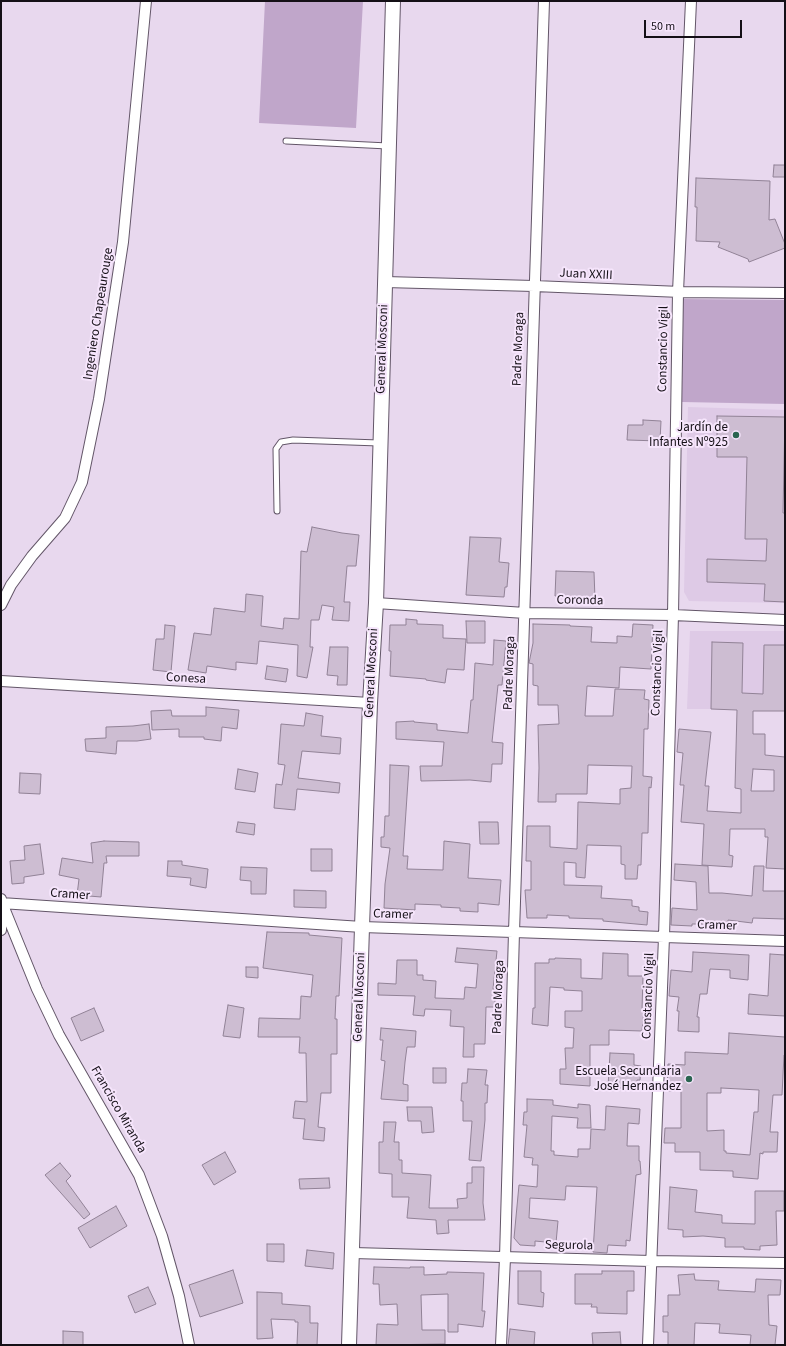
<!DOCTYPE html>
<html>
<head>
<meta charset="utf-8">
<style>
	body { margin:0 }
	#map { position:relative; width:786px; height:1346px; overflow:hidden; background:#e8d8ee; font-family:"Source Sans 3",sans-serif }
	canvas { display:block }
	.frame { position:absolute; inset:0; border:2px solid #140f16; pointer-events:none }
	.scale { position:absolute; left:644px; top:20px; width:98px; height:18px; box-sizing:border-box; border:2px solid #140f16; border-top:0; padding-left:5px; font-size:12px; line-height:14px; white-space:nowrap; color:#140f16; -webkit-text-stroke:3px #f6e5fc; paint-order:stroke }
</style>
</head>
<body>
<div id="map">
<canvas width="786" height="1346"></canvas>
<div class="frame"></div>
<div class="scale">50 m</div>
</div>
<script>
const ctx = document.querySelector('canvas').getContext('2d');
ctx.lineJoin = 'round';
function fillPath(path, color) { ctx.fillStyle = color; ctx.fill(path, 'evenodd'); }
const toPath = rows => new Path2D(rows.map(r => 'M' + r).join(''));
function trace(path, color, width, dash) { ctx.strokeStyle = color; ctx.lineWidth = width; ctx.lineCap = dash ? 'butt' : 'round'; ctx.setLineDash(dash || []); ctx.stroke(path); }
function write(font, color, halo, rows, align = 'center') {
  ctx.font = font + ' "Source Sans 3",sans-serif'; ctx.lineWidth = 4; ctx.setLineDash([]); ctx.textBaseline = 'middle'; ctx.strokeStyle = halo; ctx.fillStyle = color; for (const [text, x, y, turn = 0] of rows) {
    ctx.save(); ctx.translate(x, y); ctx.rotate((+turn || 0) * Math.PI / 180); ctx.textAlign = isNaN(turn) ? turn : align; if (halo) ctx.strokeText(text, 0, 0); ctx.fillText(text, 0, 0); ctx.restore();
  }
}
fillPath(toPath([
	[688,407,785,410,785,603,689,601,684,592],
	[690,631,785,631,785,709,687,709]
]), '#decae6');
fillPath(toPath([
	[265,1,363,1,356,128,259,123],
	[683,299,785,300,785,404,682,402]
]), '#c0a6ca');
const building = toPath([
	[774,165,785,165,785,177,773,177,774,165],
	[696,178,770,181,769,220,775,219,785,244,785,248,749,262,748,259,718,247,720,242,696,241,697,207,695,207,696,178],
	[717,416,785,417,783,513,785,513,785,602,764,601,765,584,707,582,707,559,766,561,767,539,745,539,747,457,717,457,717,416],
	[643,420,661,421,660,441,627,440,628,425,643,425,643,420],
	[312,527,342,533,359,535,356,566,347,566,344,602,350,602,349,621,332,620,334,607,322,605,319,620,311,620,310,647,313,647,307,678,297,676,298,645,259,641,257,664,236,662,236,670,207,666,206,673,188,670,194,633,211,635,214,608,245,612,246,594,263,596,261,626,283,629,284,618,299,619,301,551,307,552,312,527],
	[470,537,501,538,499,562,509,563,507,587,505,587,504,597,466,595,470,537],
	[556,571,594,572,595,599,577,599,577,598,555,596,556,571],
	[406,619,417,620,417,624,443,625,443,638,466,639,464,670,447,669,445,683,426,680,426,679,390,676,391,651,389,651,390,625,406,625,406,619],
	[466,621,485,621,485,643,467,643,466,621],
	[533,624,570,625,570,626,592,627,591,642,617,643,617,636,632,637,633,624,653,625,651,669,620,667,619,688,587,686,585,716,613,716,615,689,645,690,644,699,649,700,648,729,644,729,643,776,652,777,651,788,649,787,648,833,642,833,641,865,638,865,637,879,625,879,625,865,621,864,621,846,587,845,585,878,576,877,576,863,564,862,564,885,602,886,601,898,632,900,632,906,639,907,639,911,648,912,647,925,603,921,603,919,569,918,569,916,547,915,547,918,527,918,525,890,531,890,531,861,526,861,527,826,550,826,550,847,577,849,578,802,620,804,620,789,631,788,632,766,588,765,587,794,556,794,556,802,538,802,539,768,538,725,559,724,558,705,538,705,538,686,533,685,533,664,529,663,533,643,533,624],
	[165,625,175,626,171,672,153,670,156,639,164,639,165,625],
	[494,640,506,641,502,685,498,685,492,742,503,743,502,764,492,764,491,782,470,780,421,781,420,766,442,766,444,742,396,739,396,722,414,721,414,722,437,724,437,730,468,733,471,700,473,700,475,663,493,665,494,640],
	[712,642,743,643,742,693,763,694,764,645,785,645,785,711,753,711,753,734,765,734,765,755,785,757,785,869,766,868,768,837,765,837,765,829,730,829,729,855,733,856,732,867,702,865,704,824,681,822,684,785,680,785,683,753,677,752,679,729,711,732,705,786,709,786,707,811,741,813,741,789,735,788,737,710,711,709,712,642],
	[753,769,774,770,774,791,751,791,753,769],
	[330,647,348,647,347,685,337,685,338,676,327,675,330,647],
	[267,666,288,669,286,682,265,679,267,666],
	[206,707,239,710,237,729,222,727,221,741,204,739,204,737,179,737,179,729,152,730,151,711,171,710,172,716,206,716,206,707],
	[306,713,323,716,321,736,341,738,340,754,302,751,298,778,340,783,339,793,297,789,295,810,274,808,276,784,282,785,285,765,278,764,281,724,304,726,306,713],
	[149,724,151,739,137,741,117,741,116,754,86,751,85,739,106,738,106,727,133,726,149,724],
	[390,765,409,766,403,856,408,856,407,869,443,870,444,841,470,844,468,878,501,880,499,905,478,903,478,912,460,911,460,908,441,907,441,905,415,904,415,910,384,908,385,884,390,848,381,847,381,837,384,837,385,816,389,816,390,765],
	[238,769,258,773,255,792,235,789,238,769],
	[20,773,41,774,40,794,19,793,20,773],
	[238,822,255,824,254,835,236,832,238,822],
	[479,822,498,822,499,844,480,844,479,822],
	[104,841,139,842,139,856,106,856,107,863,104,863,101,897,77,895,79,879,59,875,62,858,93,863,91,843,104,841],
	[40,844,44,874,24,877,24,883,12,884,10,861,25,860,24,846,40,844],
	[311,849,332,849,332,871,311,871,311,849],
	[168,861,182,861,182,865,208,869,206,888,190,885,191,878,167,876,168,861],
	[675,864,708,866,709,893,722,893,752,896,754,866,764,866,763,891,785,891,785,919,753,918,752,923,728,920,728,927,714,928,713,924,692,924,692,926,671,925,672,908,697,910,696,882,674,880,675,864],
	[241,867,267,868,266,894,251,894,251,881,240,880,241,867],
	[294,890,326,891,326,908,294,907,294,890],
	[267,932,309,933,309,935,342,938,339,996,336,996,335,1019,337,1019,337,1054,331,1054,331,1093,321,1093,318,1127,325,1128,324,1141,303,1139,305,1119,293,1118,295,1101,307,1102,306,1053,299,1053,300,1037,258,1037,259,1018,300,1019,301,996,311,997,313,975,263,968,267,932],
	[457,948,497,951,493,989,495,989,495,1007,486,1007,485,1044,474,1044,474,1057,463,1057,464,1027,450,1026,451,1010,425,1009,424,1016,413,1015,415,996,378,995,378,983,396,984,397,960,417,960,417,975,423,975,423,980,436,981,435,998,464,999,465,987,476,988,478,964,455,962,457,948],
	[693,952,749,955,748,980,730,978,730,970,710,969,707,994,700,994,697,1017,699,1017,699,1032,678,1031,679,1011,677,1011,679,997,669,996,671,970,692,972,693,952],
	[603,953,628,954,628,976,643,976,642,1010,644,1010,642,1031,609,1030,609,1045,590,1045,590,1086,560,1084,560,1069,566,1069,565,1048,573,1048,574,1028,565,1027,565,1011,582,1011,582,991,564,990,564,988,550,987,548,1026,532,1024,533,1008,535,1008,535,963,549,963,549,959,555,959,555,958,581,959,581,978,602,979,603,953],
	[770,954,785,955,785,1016,748,1014,749,994,768,996,770,954],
	[246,967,258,967,258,978,246,977,246,967],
	[228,1005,244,1008,240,1038,223,1036,228,1005],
	[94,1008,104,1031,81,1041,71,1018,94,1008],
	[381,1028,416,1031,415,1047,407,1047,405,1062,403,1084,408,1085,408,1101,381,1099,385,1061,381,1060,383,1040,380,1040,381,1028],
	[729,1033,785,1037,785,1055,784,1055,782,1095,773,1095,770,1132,778,1132,777,1152,763,1152,763,1154,760,1153,758,1179,733,1177,733,1171,700,1170,700,1152,675,1152,675,1143,664,1143,665,1128,681,1128,681,1091,667,1091,668,1064,685,1065,685,1052,728,1054,729,1033],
	[721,1088,759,1090,758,1112,754,1112,750,1155,726,1153,726,1151,724,1151,724,1130,707,1131,707,1093,721,1093,721,1088],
	[610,1053,634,1054,634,1065,641,1066,640,1080,637,1080,636,1089,608,1087,610,1053],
	[433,1068,446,1068,446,1083,433,1083,433,1068],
	[468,1069,487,1070,485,1085,488,1085,487,1103,485,1103,485,1120,481,1161,469,1160,472,1121,463,1121,463,1101,461,1101,462,1083,467,1083,468,1069],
	[527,1099,553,1100,553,1105,578,1108,578,1104,590,1105,591,1128,577,1128,578,1118,552,1116,551,1151,554,1151,554,1155,578,1157,578,1149,590,1149,591,1129,605,1130,606,1106,640,1109,639,1124,628,1123,627,1146,639,1146,639,1161,640,1161,641,1174,636,1175,630,1241,626,1240,626,1246,608,1245,607,1253,593,1252,597,1187,566,1186,565,1200,530,1198,529,1218,558,1221,556,1243,535,1241,535,1246,520,1245,514,1238,519,1185,537,1187,538,1165,532,1165,533,1158,524,1157,527,1125,523,1125,524,1112,527,1112,527,1099],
	[407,1107,432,1107,434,1132,422,1133,421,1121,408,1121,407,1107],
	[384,1122,396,1122,394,1142,399,1142,399,1160,402,1160,402,1173,431,1175,429,1208,458,1208,457,1199,467,1198,467,1183,472,1183,472,1167,484,1167,483,1203,485,1220,448,1220,449,1233,437,1234,436,1220,407,1218,409,1197,392,1197,392,1174,379,1173,379,1142,383,1142,384,1122],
	[225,1152,236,1172,214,1185,202,1165,225,1152],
	[60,1163,71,1176,66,1181,90,1214,84,1219,45,1175,60,1163],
	[329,1178,330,1188,300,1189,299,1179,329,1178],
	[670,1187,697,1190,695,1212,722,1215,722,1223,755,1224,755,1191,784,1191,784,1211,776,1211,777,1245,760,1246,760,1250,744,1249,744,1247,725,1247,725,1238,703,1236,683,1237,683,1230,668,1229,670,1187],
	[116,1206,127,1226,90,1248,78,1228,116,1206],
	[267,1244,284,1244,284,1262,267,1261,267,1244],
	[307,1250,334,1253,333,1269,305,1266,307,1250],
	[374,1267,410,1268,410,1267,424,1267,424,1275,447,1274,447,1272,484,1273,482,1311,485,1311,483,1327,458,1324,458,1332,448,1332,448,1294,421,1295,422,1330,445,1330,445,1344,376,1345,377,1324,398,1325,397,1304,380,1305,379,1284,373,1284,374,1267],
	[233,1270,243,1303,200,1317,189,1285,233,1270],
	[518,1271,541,1271,541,1292,544,1293,543,1307,518,1304,518,1271],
	[602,1271,634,1271,634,1291,627,1291,627,1314,597,1313,597,1307,591,1307,592,1304,575,1304,575,1274,602,1274,602,1271],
	[694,1274,695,1280,719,1281,718,1290,755,1292,756,1279,781,1280,780,1295,768,1295,769,1325,777,1326,775,1345,750,1345,751,1335,719,1333,720,1324,695,1323,694,1345,668,1345,668,1332,663,1332,663,1316,668,1316,668,1295,680,1295,678,1275,694,1274],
	[148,1287,156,1304,135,1313,128,1296,148,1287],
	[257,1292,282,1293,282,1304,310,1306,310,1323,318,1323,317,1345,297,1345,298,1322,295,1322,295,1320,271,1319,273,1338,257,1339,257,1292],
	[510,1329,535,1332,534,1345,508,1345,510,1329],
	[63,1331,83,1332,83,1345,63,1345,63,1331],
	[620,1332,621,1345,593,1345,592,1333,620,1332]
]);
fillPath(building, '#cdbdd2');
trace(building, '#918296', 1);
const lane = toPath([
	[286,141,388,146],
	[277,511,276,449,281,442,293,440,379,443]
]);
const street = toPath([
	[385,282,534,286,681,292,785,293],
	[376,603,525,613,673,615,785,620],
	[1,605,11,585,32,556,65,518,82,482,99,399,123,242,146,1],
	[1,681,370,703],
	[1,899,2,903,37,989,59,1035,139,1175,162,1236,179,1296,189,1345],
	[1,903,362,927,785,941],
	[1,930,2,907],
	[353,1253,651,1261,785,1263],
	[501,1345,505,1258,514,932,544,1],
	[648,1345,664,937,673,615,678,292,691,1]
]);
const secondary = toPath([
	[349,1345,362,927,370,703,376,603,393,1]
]);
trace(lane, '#635668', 7);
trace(street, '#635668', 12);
trace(secondary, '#635668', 16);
trace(lane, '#fff', 5);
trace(street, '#fff', 10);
trace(secondary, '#fff', 14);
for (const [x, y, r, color] of [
	[736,435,4,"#2a6550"],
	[689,1079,4,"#2a6550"]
]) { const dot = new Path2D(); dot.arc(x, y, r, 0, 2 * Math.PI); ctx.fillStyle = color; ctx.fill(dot); trace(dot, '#f6e5fc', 1.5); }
write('13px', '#140f16', '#f6e5fc', [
	["Juan XXIII",586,275,3],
	["Ingeniero Chapeaurouge",99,314,-81],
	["General Mosconi",383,349,-88],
	["Padre Moraga",519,349,-88],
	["Constancio Vigil",664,349,-89],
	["Coronda",580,601,1],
	["General Mosconi",372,673,-87],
	["Padre Moraga",510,673,-88],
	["Constancio Vigil",658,673,-88],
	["Conesa",186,679,3],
	["Cramer",70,895,4],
	["Cramer",393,915,2],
	["Cramer",717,926,2],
	["Constancio Vigil",649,996,-88],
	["General Mosconi",360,997,-88],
	["Padre Moraga",499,997,-88],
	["Francisco Miranda",118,1110,60],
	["Segurola",569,1246,1]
]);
write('13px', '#140f16', '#f6e5fc', [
	["Jardín de",728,428],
	["Infantes Nº925",728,443],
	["Escuela Secundaria",681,1072],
	["José Hernandez",681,1087]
], 'right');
</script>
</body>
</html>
